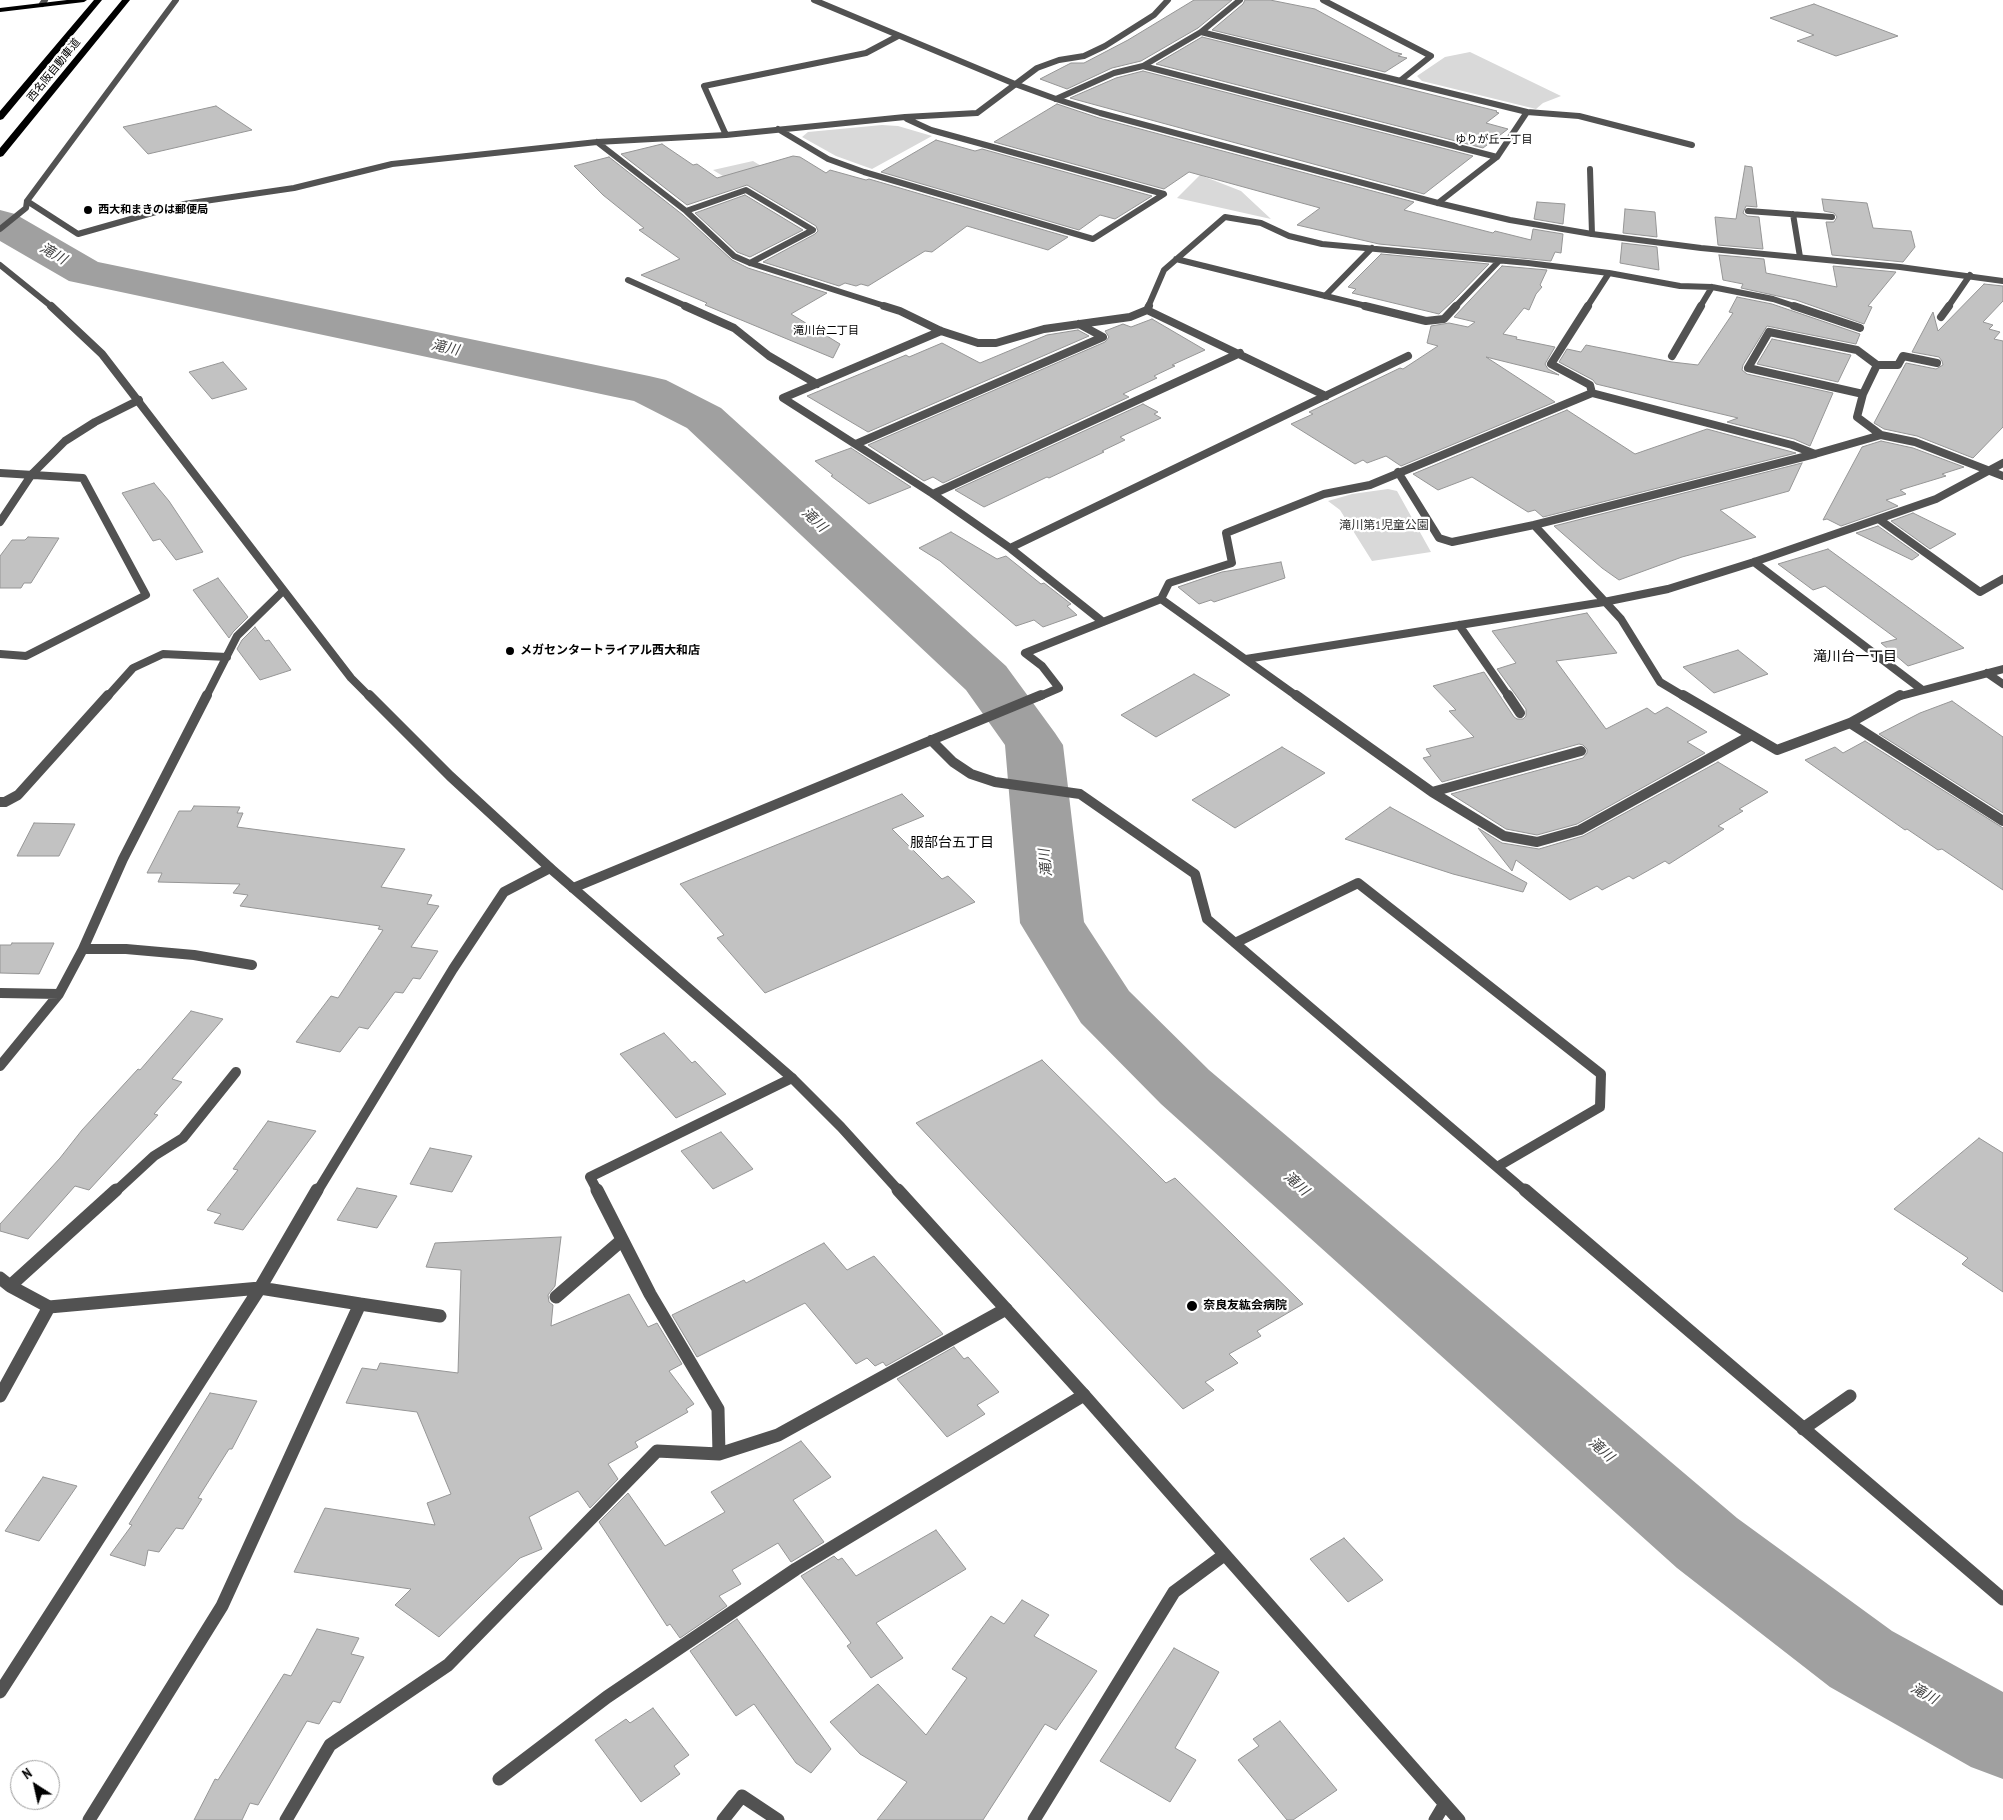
<!DOCTYPE html>
<html>
<head>
<meta charset="utf-8">
<style>
	body { margin:0 }
	#map { position:relative; width:2003px; height:1820px; overflow:hidden; background:#fff; font-family:"PT Sans Narrow",sans-serif }
	canvas { display:block }
	.north { position:absolute; left:10px; top:1760px; width:50px; height:50px; box-sizing:border-box; background:#fff; border:1px solid #999; border-radius:50%; rotate:325deg; font-size:14px; font-weight:700; line-height:20px; text-align:center; color:#000 }
	.north::after { content:''; display:block; margin:auto; width:18px; height:22px; background:#000; clip-path:polygon(50% 0,100% 100%,50% 72%,0 100%) }
</style>
</head>
<body>
<div id="map">
<canvas width="2003" height="1820"></canvas>
<div class="north">N</div>
</div>
<script>
const ctx = document.querySelector('canvas').getContext('2d');
ctx.lineJoin = 'round';
function fillPath(path, color) { ctx.fillStyle = color; ctx.fill(path, 'evenodd'); }
const toPath = rows => new Path2D(rows.map(r => 'M' + r).join(''));
function trace(path, color, width, dash) { ctx.strokeStyle = color; ctx.lineWidth = width; ctx.lineCap = dash ? 'butt' : 'round'; ctx.setLineDash(dash || []); ctx.stroke(path); }
function write(font, color, halo, rows, align = 'center') {
  ctx.font = font + ' "PT Sans Narrow","Noto Sans JP",sans-serif'; ctx.lineWidth = 4.5; ctx.setLineDash([]); ctx.textBaseline = 'middle'; ctx.strokeStyle = halo; ctx.fillStyle = color; for (const [text, x, y, turn = 0] of rows) {
    ctx.save(); ctx.translate(x, y); ctx.rotate((+turn || 0) * Math.PI / 180); ctx.textAlign = isNaN(turn) ? turn : align; if (halo) ctx.strokeText(text, 0, 0); ctx.fillText(text, 0, 0); ctx.restore();
  }
}
fillPath(toPath([
	[1470,52,1561,96,1543,103,1536,109,1422,81,1417,76,1445,57],
	[882,125,898,126,932,136,872,169,836,156,802,137,808,132],
	[753,161,773,173,741,187,713,170],
	[1200,175,1241,191,1271,219,1177,198],
	[1388,489,1397,491,1431,552,1372,561,1340,510,1328,501,1352,494]
]), '#d9d9d9');
fillPath(toPath([
	[0,210,15,214,98,262,649,376,666,380,721,408,1006,666,1055,733,1063,745,1084,922,1129,991,1209,1070,1737,1518,1892,1631,2003,1692,2003,1779,1971,1767,1830,1687,1677,1568,1161,1104,1081,1023,1020,923,1005,745,966,690,687,428,634,401,69,281,0,241,0,210]
]), '#a0a0a0');
const building = toPath([
	[1194,0,1232,0,1198,28,1141,61,1112,68,1067,89,1040,79,1071,63,1084,63,1128,40,1194,0],
	[1245,0,1270,0,1315,9,1394,52,1402,54,1398,56,1407,58,1385,72,1212,30,1243,4,1245,0],
	[1814,4,1898,36,1836,56,1797,41,1814,35,1770,18,1814,4],
	[1202,37,1497,111,1496,112,1499,113,1486,123,1508,129,1483,148,1156,64,1202,37],
	[1143,71,1473,156,1424,194,1070,98,1116,78,1143,71],
	[1057,104,1099,118,1414,202,1404,210,1493,233,1495,231,1531,240,1533,229,1563,234,1561,253,1555,252,1551,261,1379,244,1297,225,1320,208,1189,172,1164,189,994,142,1057,104],
	[216,106,252,130,148,154,123,127,216,106],
	[936,140,975,151,982,149,1152,196,1115,219,1100,215,1079,230,881,172,936,140],
	[662,144,693,165,697,164,717,178,793,156,800,157,826,173,830,170,866,180,869,179,1068,237,1048,250,967,226,932,252,925,251,868,286,861,284,856,286,845,283,839,286,763,262,815,234,818,231,816,226,747,185,687,205,621,154,662,144],
	[609,157,683,215,732,260,748,268,827,293,791,314,840,344,833,358,705,305,707,303,641,275,680,259,639,230,644,228,603,195,574,166,609,157],
	[1745,166,1752,167,1757,207,1746,206,1743,213,1747,216,1759,217,1763,249,1718,245,1715,217,1736,219,1745,166],
	[745,195,803,230,750,257,737,252,695,213,745,195],
	[1822,199,1867,203,1873,228,1911,231,1915,247,1903,262,1832,255,1826,222,1834,222,1837,217,1834,213,1824,211,1822,199],
	[1537,202,1565,204,1563,224,1534,219,1537,202],
	[1625,209,1655,212,1657,237,1623,233,1625,209],
	[1622,243,1657,247,1659,270,1620,263,1622,243],
	[1381,254,1489,264,1454,300,1439,314,1352,293,1356,289,1348,287,1381,254],
	[1719,255,1764,259,1766,273,1837,287,1833,266,1896,272,1868,306,1872,307,1864,324,1796,300,1741,288,1743,284,1723,280,1719,255],
	[1502,266,1547,270,1540,285,1542,287,1536,294,1529,310,1524,308,1503,334,1517,337,1516,339,1555,347,1545,364,1548,369,1559,375,1486,357,1555,402,1401,466,1386,456,1367,463,1363,460,1355,464,1291,424,1313,414,1309,412,1400,368,1403,369,1438,346,1427,343,1431,326,1449,323,1468,327,1475,322,1454,317,1502,266],
	[1984,284,2003,286,2003,301,1983,322,1993,325,1989,329,2000,332,1994,339,2003,341,2003,427,1973,458,1917,436,1884,429,1874,423,1906,363,1936,369,1943,365,1942,361,1939,357,1912,352,1933,312,1938,331,1984,284],
	[1737,297,1772,304,1860,334,1856,344,1767,326,1743,365,1742,370,1747,374,1833,393,1810,446,1794,439,1727,422,1738,418,1596,384,1593,380,1559,362,1567,349,1581,352,1586,345,1672,362,1698,365,1733,313,1729,312,1737,297],
	[1152,319,1205,350,1172,365,1175,366,1154,376,1157,378,1123,394,1129,397,943,483,933,477,924,481,868,445,1105,342,1109,337,1105,331,1123,324,1131,327,1152,319],
	[1078,330,1089,336,868,432,807,396,906,355,909,357,942,343,980,363,1047,335,1078,330],
	[1772,339,1851,355,1838,382,1757,364,1772,339],
	[223,362,247,389,212,399,189,372,223,362],
	[1143,404,1158,412,1154,414,1161,418,1120,437,1125,440,1102,451,1104,452,1049,478,1047,477,984,507,955,490,1143,404],
	[1567,410,1635,454,1707,429,1796,453,1543,517,1535,510,1528,512,1472,477,1438,490,1413,474,1567,410],
	[1881,441,1913,448,1964,467,1942,474,1946,476,1900,490,1906,494,1886,500,1898,506,1841,526,1827,519,1823,520,1862,447,1881,441],
	[851,448,911,487,869,504,831,476,833,475,815,461,851,448],
	[1802,463,1789,491,1720,510,1756,537,1682,557,1619,580,1602,568,1554,526,1802,463],
	[154,483,169,501,203,552,176,560,160,539,153,541,122,493,154,483],
	[1913,513,1956,534,1930,549,1891,521,1913,513],
	[1878,526,1919,555,1912,560,1856,533,1878,526],
	[951,532,997,559,1006,556,1041,584,1044,583,1071,604,1067,606,1077,615,1043,627,1034,620,1016,626,940,561,919,548,951,532],
	[28,537,59,538,31,583,24,583,21,588,0,588,0,556,12,540,25,540,28,537],
	[1828,549,1964,648,1908,666,1881,643,1897,639,1825,586,1813,590,1778,564,1828,549],
	[1281,562,1285,578,1214,602,1211,600,1199,604,1178,587,1222,572,1281,562],
	[218,578,248,617,233,632,229,638,193,590,218,578],
	[1587,613,1617,653,1556,661,1606,729,1647,708,1655,714,1667,707,1707,732,1687,742,1705,753,1577,824,1537,835,1506,829,1451,794,1583,758,1587,753,1587,749,1583,745,1579,744,1442,782,1423,758,1431,756,1426,749,1474,737,1449,711,1456,710,1433,686,1484,672,1514,717,1517,719,1523,719,1526,716,1526,709,1497,669,1516,663,1492,631,1587,613],
	[255,627,265,641,269,640,291,670,260,680,237,649,242,640,255,627],
	[1738,650,1768,674,1714,693,1683,667,1738,650],
	[1194,674,1230,695,1156,737,1121,715,1194,674],
	[1952,701,2003,737,2003,813,1879,734,1920,713,1952,701],
	[1865,741,2003,828,2003,890,1942,849,1938,850,1907,829,1905,830,1805,760,1835,747,1843,753,1865,741],
	[1282,747,1325,773,1235,828,1192,800,1282,747],
	[1718,762,1768,792,1739,809,1743,811,1718,826,1724,829,1669,864,1665,861,1633,879,1629,876,1602,890,1597,886,1570,900,1516,860,1512,871,1478,828,1502,843,1539,849,1583,836,1718,762],
	[902,794,924,816,892,829,942,879,948,876,975,902,765,993,717,938,724,935,680,884,902,794],
	[194,806,240,807,237,813,243,813,237,827,405,849,381,887,432,895,427,904,439,906,411,947,438,951,420,979,413,978,403,993,395,992,368,1029,359,1027,340,1052,296,1042,331,996,338,998,383,930,378,929,380,926,240,906,248,895,233,893,240,884,158,882,162,873,147,873,179,811,191,811,194,806],
	[1390,807,1527,883,1523,892,1453,874,1345,839,1390,807],
	[34,823,75,824,59,856,17,856,34,823],
	[12,943,54,943,39,974,0,973,0,945,11,945,12,943],
	[191,1011,223,1019,172,1079,182,1082,154,1114,158,1115,89,1190,75,1186,28,1239,0,1231,0,1224,60,1158,82,1130,138,1069,140,1070,191,1011],
	[664,1033,692,1063,695,1061,726,1094,676,1118,620,1054,664,1033],
	[1042,1060,1166,1183,1175,1178,1303,1304,1257,1331,1261,1336,1229,1354,1238,1363,1205,1382,1214,1390,1183,1409,916,1123,1042,1060],
	[268,1121,316,1131,243,1230,214,1223,221,1214,207,1210,238,1170,233,1169,268,1121],
	[721,1132,753,1169,713,1189,681,1151,721,1132],
	[1979,1138,2003,1153,2003,1292,1962,1264,1968,1258,1894,1209,1979,1138],
	[430,1148,472,1156,452,1192,410,1184,430,1148],
	[357,1188,397,1196,377,1228,337,1220,357,1188],
	[561,1237,555,1286,548,1295,549,1302,553,1305,551,1326,629,1294,648,1327,657,1323,682,1364,669,1371,694,1404,686,1409,688,1412,635,1442,638,1447,608,1464,618,1479,590,1508,578,1491,529,1517,542,1549,520,1558,439,1637,395,1605,411,1589,294,1572,325,1508,435,1525,427,1503,451,1494,417,1412,346,1403,362,1368,377,1370,380,1363,458,1373,461,1270,426,1267,435,1243,561,1237],
	[824,1243,847,1270,874,1256,943,1334,886,1366,883,1362,875,1366,867,1358,856,1364,805,1303,697,1357,672,1315,744,1280,746,1283,824,1243],
	[954,1347,964,1359,968,1357,999,1392,977,1405,985,1414,947,1437,897,1379,954,1347],
	[210,1393,257,1401,232,1449,229,1449,198,1498,202,1499,183,1529,176,1528,159,1552,148,1550,145,1566,110,1555,132,1525,129,1524,210,1393],
	[801,1441,831,1477,793,1500,824,1542,791,1562,778,1543,732,1570,741,1584,719,1596,727,1606,680,1638,670,1624,667,1626,599,1522,628,1493,665,1546,725,1512,711,1492,801,1441],
	[43,1477,77,1486,39,1541,5,1531,43,1477],
	[936,1530,966,1569,876,1623,903,1658,871,1678,847,1646,851,1643,801,1576,834,1556,838,1560,842,1558,856,1576,936,1530],
	[1344,1538,1383,1580,1348,1602,1310,1559,1344,1538],
	[1022,1600,1049,1615,1034,1636,1097,1671,1056,1730,1045,1724,983,1820,877,1820,907,1782,860,1754,830,1722,878,1684,926,1735,967,1678,952,1669,991,1616,1004,1624,1022,1600],
	[737,1619,831,1749,811,1773,796,1763,754,1704,736,1716,690,1651,737,1619],
	[317,1629,359,1638,351,1654,364,1657,340,1703,333,1701,319,1724,307,1721,258,1805,250,1803,242,1820,194,1820,215,1779,218,1780,284,1674,291,1676,317,1629],
	[1174,1648,1219,1672,1175,1748,1196,1760,1170,1802,1100,1761,1174,1648],
	[653,1708,689,1755,674,1766,680,1774,641,1802,595,1740,626,1719,630,1723,653,1708],
	[1280,1721,1337,1790,1293,1820,1287,1820,1238,1760,1259,1746,1253,1739,1280,1721]
]);
fillPath(building, '#c2c2c2');
trace(building, '#969696', 1);
trace(toPath([
	[1323,0,1431,56,1401,80],
	[42,4,45,0],
	[1201,32,1527,112,1497,157,1438,203],
	[1143,66,1497,157],
	[1056,99,1114,73,1143,66,1201,32,1240,0],
	[1527,112,1579,116,1692,145],
	[778,129,828,159,864,172,1093,239,1164,194,931,130,907,119],
	[726,135,704,86,866,53,898,36],
	[597,142,686,211,734,256,750,263,888,307],
	[1590,169,1592,234],
	[27,201,78,234,184,204,294,188,392,164,597,142,726,135,905,117,977,113,1037,68,1059,60,1084,56,1105,46,1154,15,1168,0],
	[686,211,746,190,813,230,750,263],
	[1748,211,1832,217],
	[1793,214,1800,257],
	[0,229,26,208,27,201,176,0],
	[1176,259,1370,307],
	[1609,273,1680,286,1712,287,1773,299,1797,307],
	[628,280,688,307],
	[1325,296,1372,248],
	[1148,307,1164,270,1225,217,1261,223,1289,236,1322,244,1528,263,1609,273,1587,307],
	[1455,307,1499,261],
	[1700,307,1712,287],
	[1948,307,1970,275]
]), '#525252', 6);
trace(toPath([
	[685,306,734,328,769,356,817,384],
	[884,306,900,311,941,331,978,343,996,343,1044,329,1130,317,1147,310,1149,306],
	[1365,306,1426,321,1444,319,1456,306],
	[1588,306,1551,364,1590,385,1592,393],
	[1794,306,1860,328],
	[1147,310,1326,396],
	[1941,317,1949,306],
	[941,331,783,398,933,494,1010,548,1103,622],
	[1769,332,1857,350,1877,365,1863,394,1748,368,1769,332],
	[1672,356,1701,306],
	[1877,365,1898,365,1903,356,1937,363],
	[1863,394,1857,417,1881,435],
	[856,444,1103,337,1079,324],
	[1398,472,1439,538,1452,542,1534,525,1621,619,1660,682,1685,697],
	[0,473,83,478,146,595,26,656,0,654],
	[933,494,1240,353],
	[1880,520,1980,592,2003,579],
	[0,522,32,474,65,441,95,422,139,400],
	[1534,525,1815,454],
	[1010,548,1408,356],
	[1754,562,1921,689],
	[1161,599,1298,697],
	[1459,625,1509,697],
	[1246,659,1604,602,1668,589,1754,562,1936,499,2003,463],
	[1987,673,2003,684],
	[107,697,133,668,163,654,227,657],
	[206,697,237,636,283,591],
	[1038,697,1059,688,1042,666,1025,653,1161,599,1169,583,1232,563,1226,533,1324,494,1370,485,1592,393,1792,445,1815,454,1881,435,1915,442,2003,476],
	[1897,697,2003,669]
]), '#525252', 8);
trace(toPath([
	[1296,695,1432,792,1504,836,1537,842,1580,830,1750,736],
	[1508,695,1520,713],
	[1683,695,1777,750,1850,723,1900,695],
	[1850,723,2003,821],
	[931,740,953,762,971,774,995,782,1080,794,1195,874,1207,919,1526,1192],
	[1432,792,1581,751],
	[0,802,5,802,18,795,108,695],
	[573,888,1041,695],
	[1235,943,1358,883,1601,1074,1600,1107,1497,1167],
	[83,949,126,949,194,955,252,965],
	[0,993,59,994],
	[0,1066,59,994,83,949,123,859,207,695],
	[115,1192,154,1156,183,1138,236,1072],
	[317,1192,453,969,504,892,550,868],
	[598,1192,590,1177,792,1078]
]), '#525252', 10);
trace(toPath([
	[597,1190,650,1294,718,1409,719,1454],
	[1525,1190,2003,1599],
	[0,1278,10,1286,49,1307,260,1288,360,1304,222,1606,89,1820],
	[10,1286,116,1190],
	[556,1297,621,1241],
	[360,1304,440,1316],
	[0,1396,49,1307],
	[1803,1429,1850,1396],
	[0,1692,260,1288,317,1190],
	[499,1779,607,1697,796,1569,1084,1395],
	[286,1820,330,1745,448,1665,657,1451,719,1454,778,1435,1006,1309],
	[723,1820,742,1796,778,1820],
	[1034,1820,1174,1592,1224,1555]
]), '#525252', 13);
trace(toPath([
	[814,0,1015,84,1056,99,1100,113,1438,203,1510,220,1592,234,1701,248,1900,267,2003,281],
	[0,265,52,307]
]), '#525252', 6);
trace(toPath([
	[51,306,102,354,351,678,370,697]
]), '#525252', 8);
trace(toPath([
	[369,695,450,776,550,868,792,1078,841,1127,900,1192]
]), '#525252', 10);
trace(toPath([
	[898,1190,1084,1395,1459,1820],
	[1435,1820,1444,1805]
]), '#525252', 13);
fillPath(toPath([
	[67,0,87,0,84,2,0,12,0,8,67,0]
]), '#000');
fillPath(toPath([
	[94,0,102,0,3,119,0,120,0,111,94,0],
	[122,0,130,0,3,156,0,157,0,148,122,0]
]), '#000');
for (const [x, y, r, color] of [
	[88,210,5,"#000"],
	[510,651,5,"#000"],
	[1192,1306,6,"#000"]
]) { const dot = new Path2D(); dot.arc(x, y, r, 0, 2 * Math.PI); ctx.fillStyle = color; ctx.fill(dot); trace(dot, '#fff', 2); }
write('11px', '#000', '#fff', [
	["西名阪自動車道",54,70,-51]
]);
write('11px', '#000', '#fff', [
	["ゆりが丘一丁目",1494,140],
	["滝川台二丁目",826,331]
]);
write('bold 11px', '#000', '#fff', [
	["西大和まきのは郵便局",98,210]
], 'left');
write('12px', '#303030', '#fff', [
	["滝川第1児童公園",1384,526]
]);
write('bold 12px', '#000', '#fff', [
	["メガセンタートライアル西大和店",520,651],
	["奈良友紘会病院",1203,1306]
], 'left');
write('italic 14px', '#414141', '#fff', [
	["滝川",53,254,30],
	["滝川",445,348,12],
	["滝川",814,520,43],
	["滝川",1046,863,-96],
	["滝川",1296,1184,41],
	["滝川",1601,1450,41],
	["滝川",1924,1694,29]
]);
write('14px', '#000', '#fff', [
	["滝川台一丁目",1855,657],
	["服部台五丁目",952,843]
]);
</script>
</body>
</html>
